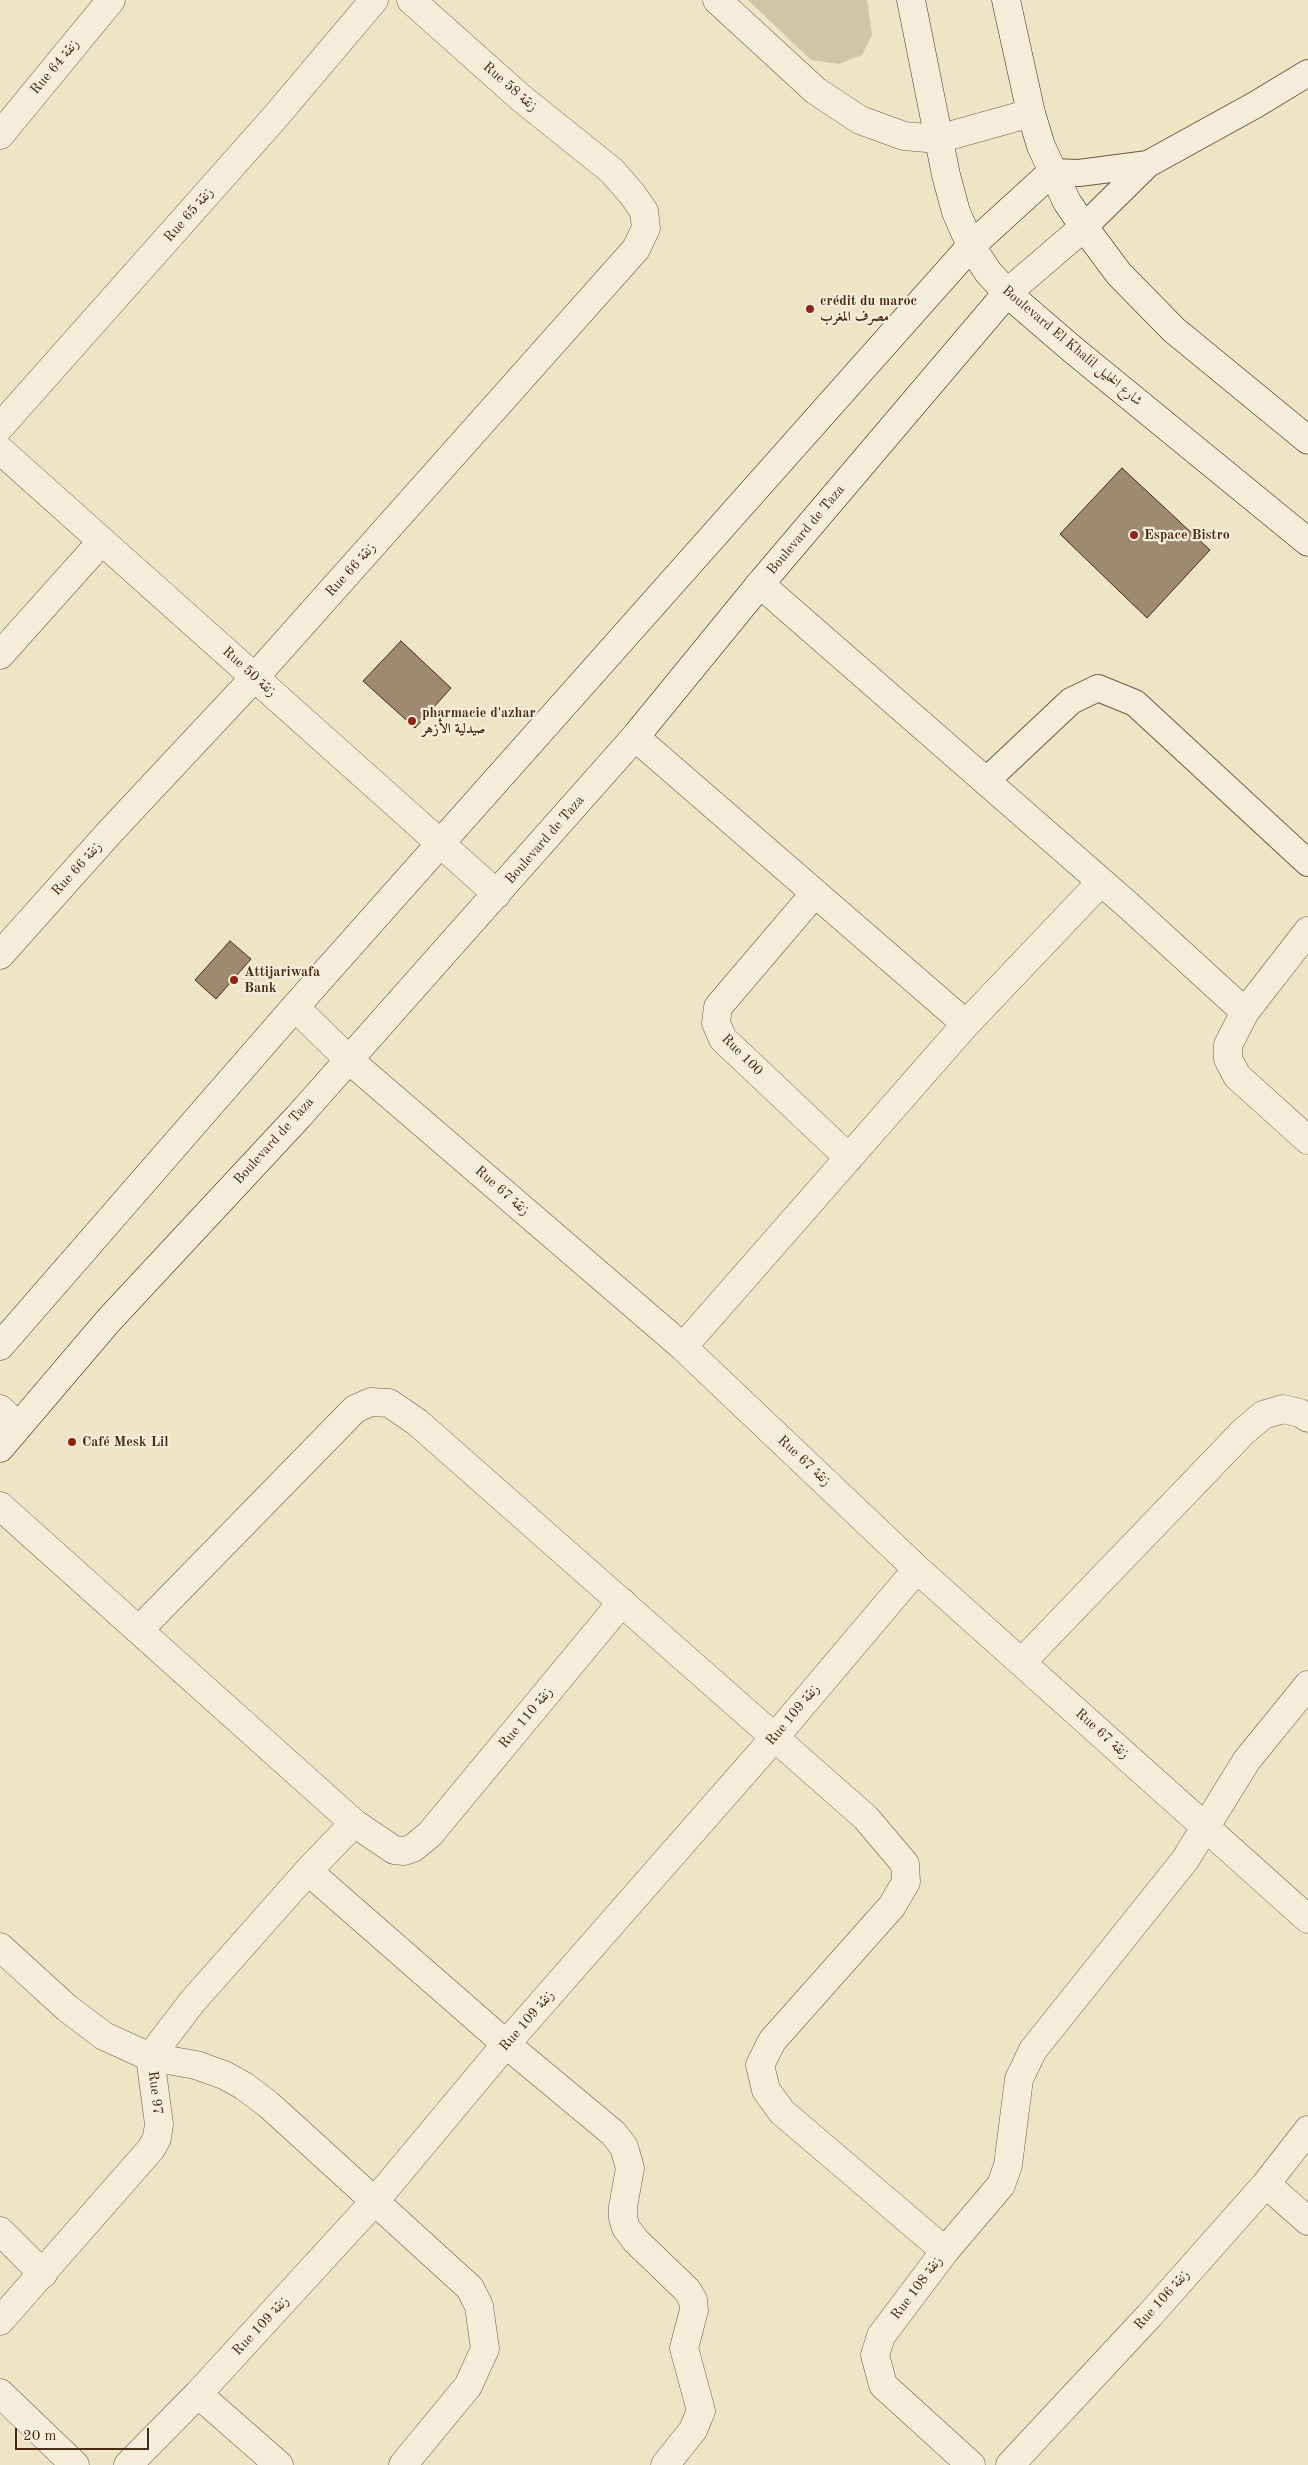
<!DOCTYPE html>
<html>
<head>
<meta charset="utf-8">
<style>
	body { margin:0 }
	#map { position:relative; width:1308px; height:2465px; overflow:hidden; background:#eee4c6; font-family:"Old Standard TT",serif }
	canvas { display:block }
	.scale { position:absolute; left:15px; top:2428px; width:134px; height:22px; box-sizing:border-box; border:2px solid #482914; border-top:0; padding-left:6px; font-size:15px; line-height:18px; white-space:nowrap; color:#482914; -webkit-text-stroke:4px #f4edda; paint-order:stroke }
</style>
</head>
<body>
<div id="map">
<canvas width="1308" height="2465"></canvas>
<div class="scale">20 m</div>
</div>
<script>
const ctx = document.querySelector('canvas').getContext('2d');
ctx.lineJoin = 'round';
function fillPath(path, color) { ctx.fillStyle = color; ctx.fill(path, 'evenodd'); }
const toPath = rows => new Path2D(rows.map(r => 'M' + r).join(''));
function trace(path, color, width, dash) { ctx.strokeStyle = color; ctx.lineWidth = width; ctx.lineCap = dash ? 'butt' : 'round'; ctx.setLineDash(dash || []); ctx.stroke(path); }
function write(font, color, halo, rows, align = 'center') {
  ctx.font = font + ' "Old Standard TT",Amiri,serif'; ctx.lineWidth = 4.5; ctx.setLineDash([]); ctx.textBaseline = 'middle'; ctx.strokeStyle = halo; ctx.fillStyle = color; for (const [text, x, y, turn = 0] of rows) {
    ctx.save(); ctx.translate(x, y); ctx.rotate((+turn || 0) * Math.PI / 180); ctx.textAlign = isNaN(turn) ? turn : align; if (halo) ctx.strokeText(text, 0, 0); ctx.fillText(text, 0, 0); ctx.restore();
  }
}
fillPath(toPath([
	[748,0,867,0,872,35,862,55,839,64,811,60]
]), '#d2c4a8');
const building = toPath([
	[1122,468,1210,550,1147,618,1060,534,1122,468],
	[401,641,451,688,415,728,363,681,401,641],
	[230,941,251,959,216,999,195,980,230,941]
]);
fillPath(building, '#9e8a71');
trace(building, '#482914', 1);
const lane = toPath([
	[1052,172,1079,173,1148,164],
	[1084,227,1148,164,1255,105,1308,73],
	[986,781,1071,701,1098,688,1135,703,1308,863]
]);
const street = toPath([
	[717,0,816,91,860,120,904,136,938,139,1031,113],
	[0,135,111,0],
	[0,427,276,116,374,0],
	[0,450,497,894],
	[760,584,1129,906,1245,1012],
	[0,655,102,541],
	[635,737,966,1024],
	[815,893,718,1007,716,1023,723,1039,849,1158],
	[1308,931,1245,1012,1228,1045,1228,1059,1237,1076,1308,1140],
	[0,955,109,833,255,677,636,249,646,228,644,211,632,194,612,171,521,98,411,0],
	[295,1007,348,1059,683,1347,917,1569,1308,1919],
	[683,1347,966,1024,1101,882],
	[0,1409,18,1426],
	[0,1506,354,1823,394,1850,404,1851,413,1848,430,1834,622,1602],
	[139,1630,355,1409,371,1402,389,1403,417,1422,866,1818,905,1864,906,1882,892,1906,772,2041,760,2065,766,2090,782,2112,945,2251],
	[1022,1662,1243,1432,1263,1415,1283,1409,1300,1413,1308,1418],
	[308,1871,506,2044,613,2133,624,2147,630,2168,623,2207,623,2218,626,2228,636,2241,687,2290,693,2300,694,2310,684,2348,701,2411,693,2430,665,2465],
	[0,1947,67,2008,104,2036,150,2057,196,2065,224,2075,244,2086,269,2105,470,2288,479,2306,485,2349,468,2386,403,2465],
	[1266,2184,1308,2221],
	[0,2231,43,2274],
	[0,2321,151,2149,157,2138,159,2124,150,2057,192,2002,308,1871,354,1823],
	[0,2393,75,2465],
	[198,2394,279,2465],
	[128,2465,198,2394,375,2201,506,2044,775,1737,917,1569],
	[971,2465,883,2385,875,2355,881,2336,945,2251,1001,2185,1008,2165,1019,2079,1033,2050,1185,1860,1247,1760,1308,1685],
	[1010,2465,1149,2316,1266,2184,1308,2130]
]);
const secondary = toPath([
	[911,0,946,175,956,212,971,246,988,272,1007,293,1072,349,1308,542],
	[1006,0,1031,113,1041,146,1067,202,1084,227,1119,274,1174,330,1308,440],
	[0,1346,295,1007,971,246,1052,172],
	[0,1448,109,1320,298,1117,635,737,760,584,1007,293,1084,227]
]);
trace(lane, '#725840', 28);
trace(street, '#725840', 29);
trace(secondary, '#482914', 29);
trace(lane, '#f4edda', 26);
trace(street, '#f4edda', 28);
trace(secondary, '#f4edda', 28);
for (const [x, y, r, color] of [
	[810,309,5,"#8f2418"],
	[1134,535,5,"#8f2418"],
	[412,721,5,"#8f2418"],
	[234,980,5,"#8f2418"],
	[72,1442,5,"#8f2418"]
]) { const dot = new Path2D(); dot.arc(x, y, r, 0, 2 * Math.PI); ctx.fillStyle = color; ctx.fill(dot); trace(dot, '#f4edda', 2); }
write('14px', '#482914', '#f4edda', [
	["Rue 64 زنقة",55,67,-50],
	["Rue 58 زنقة",510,87,41],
	["Rue 65 زنقة",189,215,-49],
	["Boulevard El Khalil شارع الخليل",1072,346,40],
	["Boulevard de Taza",806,530,-50],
	["Rue 66 زنقة",351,570,-48],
	["Rue 50 زنقة",249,672,42],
	["Boulevard de Taza",545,840,-49],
	["Rue 66 زنقة",77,869,-48],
	["Rue 100",742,1055,45],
	["Boulevard de Taza",274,1141,-48],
	["Rue 67 زنقة",502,1191,41],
	["Rue 67 زنقة",804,1461,43],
	["Rue 109 زنقة",793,1715,-50],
	["Rue 110 زنقة",526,1718,-50],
	["Rue 67 زنقة",1102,1734,42],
	["Rue 109 زنقة",527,2021,-49],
	["Rue 97",155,2093,83],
	["Rue 108 زنقة",917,2288,-53],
	["Rue 106 زنقة",1162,2300,-48],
	["Rue 109 زنقة",261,2326,-47]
]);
write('bold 14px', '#482914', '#f4edda', [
	["crédit du maroc",820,301],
	["مصرف المغرب",820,317],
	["Espace Bistro",1144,535],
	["pharmacie d'azhar",422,713],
	["صيدلية الأزهر",422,729],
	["Attijariwafa",244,972],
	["Bank",244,988],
	["Café Mesk Lil",82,1442]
], 'left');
</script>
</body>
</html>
